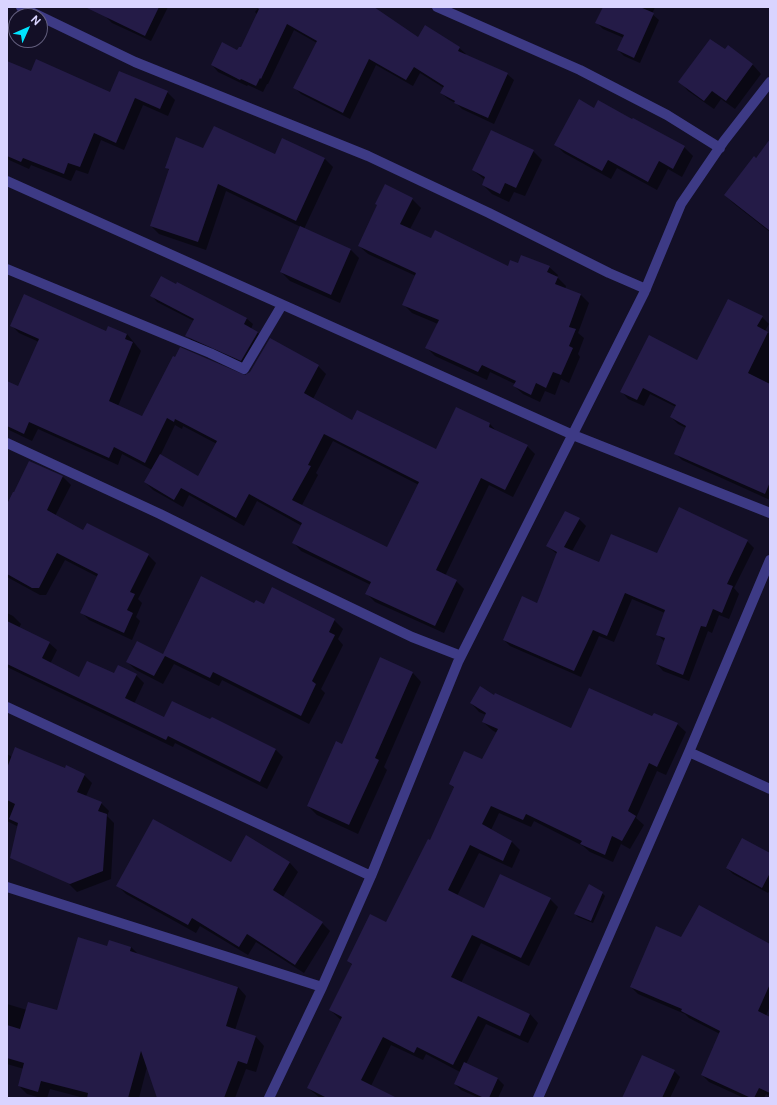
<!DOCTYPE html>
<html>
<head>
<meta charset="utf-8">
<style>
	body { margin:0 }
	#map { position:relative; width:777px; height:1105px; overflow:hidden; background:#130f26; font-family:"Public Sans",sans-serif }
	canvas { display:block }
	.frame { position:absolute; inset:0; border:8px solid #d9d4ff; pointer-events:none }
	.north { position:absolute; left:8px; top:8px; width:40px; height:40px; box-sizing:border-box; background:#130f26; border:1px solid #625e7d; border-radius:50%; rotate:45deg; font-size:11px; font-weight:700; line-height:16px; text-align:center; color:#d9d4ff }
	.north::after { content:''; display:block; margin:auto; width:14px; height:18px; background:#00e5ff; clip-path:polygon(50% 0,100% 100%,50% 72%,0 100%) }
</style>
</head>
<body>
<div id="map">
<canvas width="777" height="1105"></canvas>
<div class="frame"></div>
<div class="north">N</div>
</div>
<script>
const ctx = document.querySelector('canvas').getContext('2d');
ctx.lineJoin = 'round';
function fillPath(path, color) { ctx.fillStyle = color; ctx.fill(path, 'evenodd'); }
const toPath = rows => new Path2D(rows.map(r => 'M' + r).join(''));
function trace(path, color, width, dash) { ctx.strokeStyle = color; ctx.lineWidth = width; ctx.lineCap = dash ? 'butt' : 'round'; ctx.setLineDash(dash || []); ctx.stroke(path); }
fillPath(toPath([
	[111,7,168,7,151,41,112,23,106,17],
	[259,7,372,7,418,38,459,48,466,54,465,55,507,74,514,80,494,124,462,109,457,104,448,99,441,93,444,88,420,73,413,86,376,65,350,119,301,94,295,88,317,43,294,30,268,84,267,84,263,92,248,85,247,86,218,72,212,65,241,49,258,15,255,12],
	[604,7,655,7,652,14,659,20,640,63,624,56,618,50,624,38,603,29,597,23],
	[728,47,753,65,761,74,735,109,721,99,714,109,688,91,680,82,725,50],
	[167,92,175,100,168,116,143,105,124,150,101,140,88,174,76,170,71,181,31,165,29,169,7,159,7,101,111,94],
	[633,121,684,147,693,156,682,177,668,169,657,190,617,168,611,179,564,153,555,144],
	[283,139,325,159,333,167,304,229,351,250,359,258,340,303,290,281,281,272,301,227,226,191,206,250,159,234,151,226,170,171,166,167,204,149,275,155],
	[770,141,770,232,733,203,725,195],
	[533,151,542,160,525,196,514,192,509,202,492,194,483,185,485,180,473,170],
	[412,199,421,208,410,229,432,239,508,268,519,264,549,267,558,275,557,277,566,286,565,289,581,295,589,303,578,333,584,338,578,354,580,357,569,383,561,379,555,395,545,391,540,402,523,394,514,386,515,384,490,372,487,380,435,356,427,348,438,324,412,313,403,304,416,276,368,254,359,246],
	[177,283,247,319,253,324,251,329,258,333,264,339,248,366,192,341,187,336,194,321,157,302,152,296,176,285],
	[762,317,769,324,765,331,770,334,770,500,682,460,675,453,686,428,678,424,671,417,676,407,650,394,644,406,628,399,622,392,698,361],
	[11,325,127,334,141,351,118,406,143,417,245,377,318,366,326,374,313,399,353,422,436,451,456,408,490,424,497,432,527,446,535,454,513,497,489,485,445,576,456,581,464,589,444,633,375,602,367,594,371,585,301,551,293,542,302,526,257,501,244,526,189,495,183,507,153,490,145,482,152,470,122,454,118,465,38,429,32,441,7,429,7,382,18,387,39,342,19,333],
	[175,425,182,429,183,426,217,444,198,478,160,456],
	[333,441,419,485,388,549,302,505,318,475,316,473],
	[30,462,63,477,71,485,55,516,84,532,148,555,156,563,138,599,142,603,136,617,140,621,132,640,89,620,81,612,98,577,65,560,46,595,40,595,7,577,7,506],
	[566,512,579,519,586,526,572,551,600,563,747,541,754,548,734,588,739,594,729,619,719,615,712,633,708,631,689,681,663,671,657,664,665,642,657,634,665,613,632,599,614,642,599,636,581,677,510,646,504,640,537,604,557,554,547,546],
	[264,605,334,620,343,629,338,639,343,645,321,689,325,693,309,724,222,680,219,686,174,664,163,684,136,670,127,662,163,655],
	[7,613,13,616,21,624,19,628,49,643,57,650,50,664,80,678,114,675,118,666,136,675,144,683,134,704,164,719,211,721,212,718,276,750,283,757,267,789,175,743,173,747,7,667],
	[413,673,421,682,384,767,387,770,358,834,317,815,308,806,342,745],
	[495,696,571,729,653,718,677,724,686,732,666,775,657,771,636,818,644,825,630,849,621,844,613,862,590,852,583,846,534,821,531,827,499,813,491,830,512,842,520,850,512,868,479,853,457,896,484,909,550,899,558,907,529,966,481,943,461,983,530,1014,538,1023,528,1043,486,1024,466,1064,498,1079,504,1085,498,1098,479,1098,461,1090,455,1084,460,1072,426,1054,423,1060,391,1045,371,1086,395,1098,320,1098,308,1088,341,1020,330,1010,352,965,348,961,386,924,431,841,454,788,450,784,483,761,497,733,492,730,483,722,486,715,479,712,471,703],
	[7,754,12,757,65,769,84,775,92,783,86,796,101,803,109,811,107,816,114,823,111,879,77,892,69,884,81,859,7,821],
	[247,837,290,863,298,872,283,897,322,923,330,931,304,973,256,942,248,955,200,926,196,933,126,894,118,886,231,863],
	[770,854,770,890,768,893,733,874,727,868],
	[602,893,605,896,593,923,578,917,575,914],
	[681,938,768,944,770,941,770,1006,766,1016,770,1018,770,1096,766,1094,764,1098,744,1098,709,1082,702,1075,720,1034,689,1018,685,1014,638,994,631,987],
	[131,947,138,954,238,987,246,996,235,1030,256,1037,264,1046,256,1072,246,1069,235,1098,158,1098,147,1067,139,1098,84,1098,50,1089,47,1098,41,1098,27,1094,19,1086,24,1069,7,1064,7,1004,27,1010,58,1012,108,948],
	[674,1071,680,1077,670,1098,623,1098]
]), '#0007');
fillPath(toPath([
	[85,7,159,7,145,36],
	[256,7,374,7,418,37,425,25,460,47,458,51,508,73,488,118,454,103,455,101,440,93,444,86,414,67,406,80,369,59,343,113,293,88,317,41,287,24,261,79,260,78,256,86,241,79,240,80,211,65,222,42,237,50,239,47,241,47,259,9],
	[603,7,640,7,654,13,634,58,617,50,624,35,595,23],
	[710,39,725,49,728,45,753,64,726,101,712,91,704,101,678,82],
	[36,59,110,92,119,71,168,91,160,109,135,98,116,143,94,133,80,167,68,163,64,174,23,158,21,162,7,156,7,61,31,71],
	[579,99,594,108,598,100,632,119,633,118,685,146,673,169,659,161,648,182,608,160,602,171,554,145],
	[214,126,275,154,282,138,325,158,296,221,218,184,198,242,150,226,169,169,165,168,176,137,203,148],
	[491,130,534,150,516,188,505,183,500,194,482,185,485,177,472,170],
	[770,139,770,231,724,195,754,156,756,158],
	[385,184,413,198,400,224,431,238,435,230,508,266,510,260,518,263,521,255,550,266,547,272,558,277,555,284,581,294,569,327,576,329,569,346,573,348,561,375,553,372,546,388,536,383,531,395,513,386,516,381,482,365,478,372,425,348,439,320,402,305,416,273,358,246,377,205,375,204],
	[300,226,351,249,331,295,280,272],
	[161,276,176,284,177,282,247,318,244,324,258,332,241,361,185,336,194,319,150,296],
	[24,294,106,331,108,326,127,334,125,339,133,342,109,401,142,416,173,356,175,357,180,347,245,375,250,372,270,338,319,365,304,393,352,420,357,410,436,449,456,407,490,423,489,427,528,445,505,490,481,478,436,570,457,580,435,626,365,594,371,582,292,543,302,523,249,494,236,518,181,488,174,500,144,482,160,454,198,476,217,441,175,419,174,422,167,418,145,463,114,447,109,458,29,422,24,434,7,426,7,381,18,386,39,339,10,326],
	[324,434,419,482,387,547,292,500,311,466,308,465],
	[728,299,763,316,757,326,768,332,748,373,770,384,770,482,765,494,674,454,686,426,670,417,676,405,643,388,637,400,620,392,649,335,697,360],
	[29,461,63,476,47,510,83,530,87,523,149,554,130,592,135,594,127,610,133,613,124,633,80,613,98,574,57,553,39,588,32,588,7,574,7,504,13,492,14,492],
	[679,507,748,540,727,584,733,586,722,613,713,609,706,627,701,626,683,675,656,664,665,638,656,635,665,610,625,593,607,636,593,630,574,671,503,640,522,596,537,603,557,552,546,546,565,511,580,518,564,547,599,562,611,534,657,553],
	[201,576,254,603,256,600,264,604,272,587,335,619,329,632,335,635,312,681,316,684,301,716,213,672,210,678,165,656,154,676,126,662,137,641,163,654],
	[7,621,50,642,42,658,79,677,87,661,114,673,118,665,137,674,125,698,164,717,172,701,210,719,212,717,276,749,260,782,168,736,166,740,7,664],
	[380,657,413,672,375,758,379,760,349,825,307,806,336,741,342,744],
	[480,686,494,695,495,693,571,728,589,688,652,716,654,713,678,723,657,767,649,763,628,811,636,816,622,841,612,836,605,855,580,844,582,841,526,814,523,820,491,806,482,824,512,841,503,861,470,845,448,890,484,908,500,874,551,898,521,958,472,935,451,977,530,1014,520,1036,478,1016,453,1065,417,1047,414,1053,383,1037,361,1080,397,1098,327,1098,307,1088,342,1017,329,1010,352,964,347,961,370,914,386,922,428,839,430,840,454,787,449,784,464,751,482,759,498,729,482,722,486,713,470,703],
	[15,747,65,768,66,765,85,774,77,792,102,802,98,811,107,814,103,871,70,884,10,858,18,823,9,819,15,804,7,800,7,768],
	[153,819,231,862,246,835,290,862,273,890,323,922,295,965,247,934,239,947,192,918,188,925,116,886],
	[742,838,770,853,770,873,762,888,726,868],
	[589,884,603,892,591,921,574,914],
	[699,905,770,944,770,984,758,1011,770,1017,770,1093,759,1088,754,1098,751,1098,701,1075,720,1031,681,1011,682,1009,630,987,656,926,681,937],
	[78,937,107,946,109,940,131,947,130,951,238,987,226,1026,256,1036,247,1064,238,1061,224,1098,157,1098,141,1051,128,1098,87,1098,88,1093,41,1081,38,1092,18,1086,24,1063,7,1058,7,1025,20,1029,28,1002,57,1010],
	[642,1055,675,1070,662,1098,622,1098],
	[464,1062,498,1078,489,1098,484,1098,454,1084]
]), '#241b47');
trace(toPath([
	[21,7,135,62,368,156,489,213,609,273,646,289],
	[437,7,580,70,667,115,720,148],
	[7,181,573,435,770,513],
	[7,269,210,353,244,369,282,305],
	[7,443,160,514,289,578,412,637,461,656],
	[7,707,371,876],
	[689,752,770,789],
	[7,887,322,987],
	[269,1098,322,987,371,876,458,662,644,293,681,204,724,141,770,82],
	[538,1098,689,752,770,560]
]), '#3d3a85', 10);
</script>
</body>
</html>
